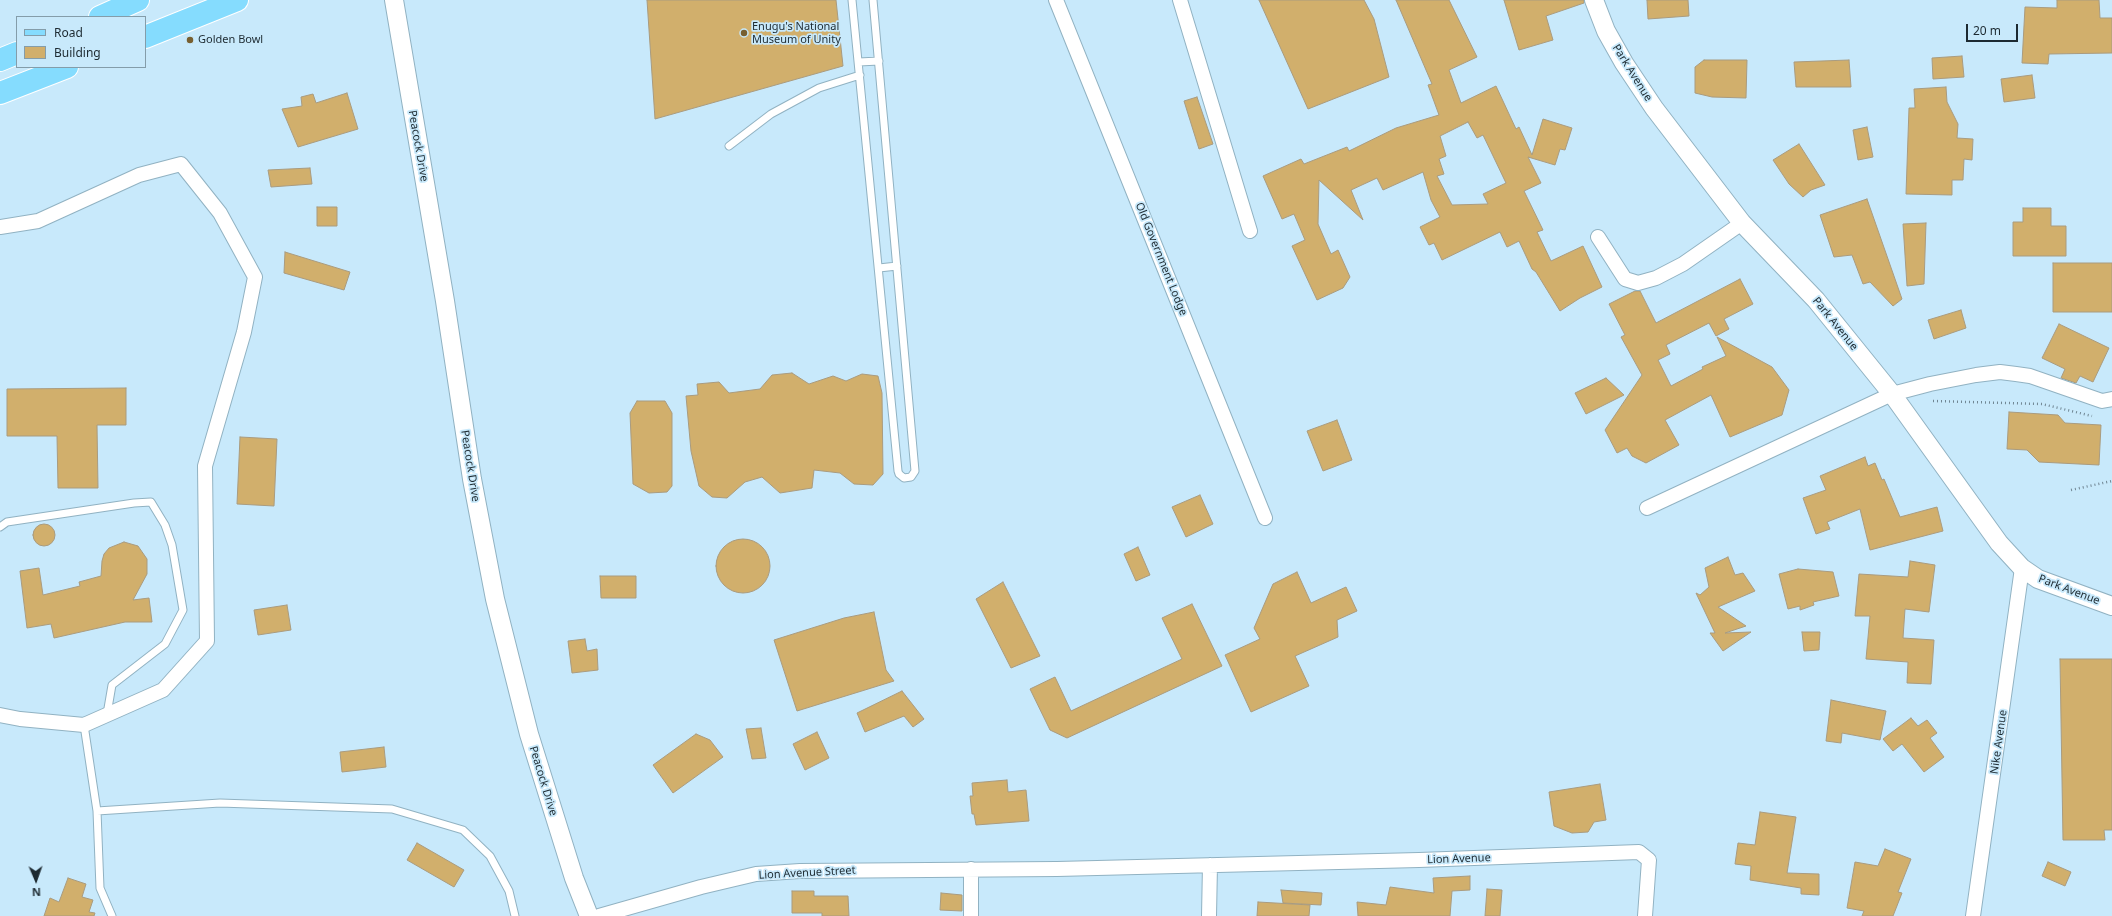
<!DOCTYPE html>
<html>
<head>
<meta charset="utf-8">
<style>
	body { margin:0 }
	#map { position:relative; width:2112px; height:916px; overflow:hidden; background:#c8e9fb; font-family:"Noto Sans",sans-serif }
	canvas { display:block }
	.legend { position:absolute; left:16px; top:16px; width:130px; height:52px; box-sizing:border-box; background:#c8e9fb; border:1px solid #849daa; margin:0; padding:5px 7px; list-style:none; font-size:12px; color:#1d2a31 }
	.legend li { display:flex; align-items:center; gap:8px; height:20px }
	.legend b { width:20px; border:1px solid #849daa }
	.north { position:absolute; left:16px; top:860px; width:40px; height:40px; -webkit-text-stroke:3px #c8e9fb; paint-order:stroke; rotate:178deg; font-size:11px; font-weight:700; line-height:16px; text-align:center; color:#1d2a31 }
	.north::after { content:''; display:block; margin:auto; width:14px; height:18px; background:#1d2a31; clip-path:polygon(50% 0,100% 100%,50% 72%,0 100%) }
	.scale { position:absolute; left:1966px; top:24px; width:52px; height:18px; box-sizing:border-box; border:2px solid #1d2a31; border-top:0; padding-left:5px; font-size:12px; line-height:14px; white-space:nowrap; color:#1d2a31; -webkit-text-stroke:3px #c8e9fb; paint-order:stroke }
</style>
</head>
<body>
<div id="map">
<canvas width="2112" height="916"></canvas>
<ul class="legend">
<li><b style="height:5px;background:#85dcfe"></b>Road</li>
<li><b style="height:11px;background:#d1af6c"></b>Building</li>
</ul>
<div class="north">N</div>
<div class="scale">20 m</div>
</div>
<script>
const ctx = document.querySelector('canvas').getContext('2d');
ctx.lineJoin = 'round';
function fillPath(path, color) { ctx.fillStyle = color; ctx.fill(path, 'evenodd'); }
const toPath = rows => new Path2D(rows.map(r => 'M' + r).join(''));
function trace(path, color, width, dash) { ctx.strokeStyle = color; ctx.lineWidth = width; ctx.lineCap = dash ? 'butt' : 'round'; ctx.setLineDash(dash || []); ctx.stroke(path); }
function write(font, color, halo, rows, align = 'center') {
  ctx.font = font + ' "Noto Sans",sans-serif'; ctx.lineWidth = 3.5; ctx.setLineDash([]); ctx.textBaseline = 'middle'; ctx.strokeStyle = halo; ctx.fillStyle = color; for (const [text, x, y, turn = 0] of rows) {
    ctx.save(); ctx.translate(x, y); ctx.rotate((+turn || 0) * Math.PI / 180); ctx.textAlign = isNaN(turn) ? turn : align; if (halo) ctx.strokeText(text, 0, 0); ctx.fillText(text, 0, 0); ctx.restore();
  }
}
const building = toPath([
	[647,0,836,0,843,66,655,119,647,0],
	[1259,0,1364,0,1374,19,1389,77,1308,109,1259,0],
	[1396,0,1449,0,1477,57,1449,70,1461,103,1496,86,1516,129,1519,127,1532,155,1543,119,1572,128,1565,150,1560,149,1555,165,1528,157,1541,183,1524,191,1543,230,1537,232,1551,261,1583,246,1602,287,1580,298,1560,311,1536,272,1532,269,1519,241,1507,247,1500,232,1442,260,1434,243,1429,245,1420,227,1440,217,1431,200,1423,172,1383,190,1377,178,1351,190,1363,220,1319,180,1318,224,1331,254,1338,250,1350,277,1343,288,1317,300,1292,246,1305,240,1294,214,1282,219,1263,176,1301,159,1304,164,1347,147,1349,151,1396,128,1439,115,1428,85,1432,84,1396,0],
	[1468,122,1477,138,1483,135,1506,183,1483,194,1488,204,1452,205,1437,176,1444,174,1439,159,1446,156,1440,136,1468,122],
	[1504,0,1584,0,1584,3,1546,16,1553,40,1519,50,1504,0],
	[1647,0,1688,0,1689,16,1648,19,1647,0],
	[2057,0,2099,0,2100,18,2112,18,2112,53,2049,54,2048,64,2022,63,2025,7,2057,8,2057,0],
	[1962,56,1964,77,1933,79,1932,58,1962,56],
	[1704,60,1747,60,1746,98,1712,97,1695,93,1695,67,1704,60],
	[1849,60,1851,87,1796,87,1794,62,1849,60],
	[2032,75,2035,98,2004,102,2001,79,2032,75],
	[1946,87,1947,102,1958,124,1957,138,1973,139,1972,160,1964,159,1963,180,1952,180,1952,195,1906,194,1909,108,1915,108,1914,89,1946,87],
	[347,93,358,129,298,147,282,109,302,106,301,97,313,94,316,103,347,93],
	[1197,97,1213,144,1199,149,1184,101,1197,97],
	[1867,127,1873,157,1858,160,1853,130,1867,127],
	[1799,144,1825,185,1811,190,1803,197,1789,184,1773,160,1799,144],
	[310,168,312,184,271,187,268,170,310,168],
	[1867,199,1902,299,1893,306,1870,282,1863,284,1852,255,1834,257,1820,215,1867,199],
	[317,207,337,207,337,226,317,226,317,207],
	[2023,208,2051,208,2051,226,2066,226,2066,256,2013,256,2013,222,2023,222,2023,208],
	[1926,223,1924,284,1907,286,1903,224,1926,223],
	[285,252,350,272,344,290,284,273,285,252],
	[2053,263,2112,263,2112,312,2053,312,2053,263],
	[1740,279,1753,304,1724,319,1729,329,1716,336,1709,323,1666,345,1670,354,1658,360,1671,386,1703,369,1702,367,1726,356,1717,337,1772,367,1789,390,1782,415,1730,437,1711,395,1665,420,1679,445,1646,463,1632,456,1627,448,1617,453,1605,430,1642,375,1621,337,1625,335,1609,304,1635,291,1640,291,1656,323,1740,279],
	[1961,310,1966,328,1934,339,1928,320,1961,310],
	[2059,324,2109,348,2093,382,2080,376,2076,383,2061,378,2065,369,2042,358,2059,324],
	[792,373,809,384,833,376,846,381,862,374,878,376,882,393,883,474,873,485,854,484,840,473,814,470,812,488,780,493,762,477,745,482,727,498,712,497,699,486,691,451,686,396,698,395,697,384,719,382,729,393,760,389,772,375,792,373],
	[1606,378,1624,395,1586,414,1575,393,1606,378],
	[126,388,126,425,97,425,98,488,58,488,57,436,7,436,7,389,126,388],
	[637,401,665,401,672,413,672,486,667,492,649,493,633,484,630,413,637,401],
	[2009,412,2058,415,2065,423,2101,425,2099,465,2039,462,2027,450,2007,449,2009,412],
	[1337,420,1352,460,1323,471,1307,431,1337,420],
	[240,437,277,439,274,506,237,504,240,437],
	[1865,457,1868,466,1875,463,1882,480,1884,479,1900,517,1937,507,1943,531,1870,550,1860,509,1827,522,1830,529,1816,534,1803,498,1826,490,1820,476,1865,457],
	[1200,495,1213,524,1186,537,1172,507,1200,495],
	'33 535a11 11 0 1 1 22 0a11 11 0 1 1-22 0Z',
	'716 566a27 27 0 1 1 54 0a27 27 0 1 1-54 0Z',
	[124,542,138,546,147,559,147,574,133,600,149,598,152,622,125,622,54,638,51,624,27,628,20,571,39,568,43,595,80,586,79,582,101,576,102,561,104,554,109,548,124,542],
	[1138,547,1150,575,1136,581,1124,554,1138,547],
	[1728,557,1735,575,1743,573,1755,591,1718,607,1746,626,1725,633,1751,632,1723,651,1710,633,1715,633,1696,593,1700,595,1709,587,1705,568,1728,557],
	[1910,561,1935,565,1929,612,1905,609,1903,638,1934,640,1931,684,1907,683,1908,662,1866,659,1870,616,1855,616,1859,574,1908,577,1910,561],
	[1798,569,1833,572,1839,596,1813,602,1814,605,1800,610,1800,606,1788,609,1779,574,1798,569],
	[1297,572,1311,603,1346,587,1357,611,1337,620,1338,637,1295,656,1309,686,1251,712,1225,655,1260,639,1254,628,1273,584,1297,572],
	[600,576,636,576,636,598,601,598,600,576],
	[1003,582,1040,656,1011,668,976,599,1003,582],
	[1192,604,1222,666,1067,738,1050,730,1030,689,1055,677,1071,711,1182,659,1162,618,1192,604],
	[287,605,291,630,258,635,254,610,287,605],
	[874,612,886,670,894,681,797,711,774,640,844,618,874,612],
	[1802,632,1820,632,1819,650,1804,651,1802,632],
	[585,639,587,651,597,649,598,670,572,673,568,641,585,639],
	[2060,659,2112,659,2112,830,2104,830,2105,840,2063,840,2060,659],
	[902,691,924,719,913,727,904,716,865,732,857,713,902,691],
	[1831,700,1886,711,1880,740,1842,733,1841,743,1826,741,1831,700],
	[1911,718,1918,726,1927,720,1937,733,1930,738,1944,757,1924,772,1902,744,1893,751,1883,739,1911,718],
	[761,728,766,758,752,759,746,729,761,728],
	[817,732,829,758,805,770,793,744,817,732],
	[696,734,710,740,723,757,673,793,653,765,696,734],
	[384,747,386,767,342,772,340,752,384,747],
	[1007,780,1008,792,1026,790,1029,821,976,825,974,814,972,814,970,796,973,796,972,783,1007,780],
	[1600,784,1606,820,1594,822,1588,832,1572,833,1554,826,1549,792,1600,784],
	[1760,812,1796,817,1787,873,1819,874,1819,895,1801,894,1801,888,1750,880,1751,866,1735,864,1738,843,1755,845,1760,812],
	[417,843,464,870,454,887,407,860,417,843],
	[1885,849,1911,859,1898,892,1902,893,1893,916,1862,916,1864,911,1847,908,1855,862,1878,866,1885,849],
	[2048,862,2071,872,2065,886,2042,876,2048,862],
	[1470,876,1470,890,1452,891,1450,916,1358,916,1357,902,1386,905,1390,887,1434,893,1433,878,1470,876],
	[68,878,86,884,82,897,93,900,89,912,95,913,94,916,44,916,50,898,59,902,68,878],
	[1487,889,1502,890,1500,916,1485,916,1487,889],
	[1281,890,1322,893,1321,905,1283,903,1281,890],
	[792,891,814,891,814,896,848,896,849,916,822,916,822,913,792,913,792,891],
	[941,893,962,895,962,911,940,910,941,893],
	[1258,902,1310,905,1309,916,1257,916,1258,902]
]);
fillPath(building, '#d1af6c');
trace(building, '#a99b7f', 1);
const service = toPath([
	[852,0,898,471,899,474,904,478,911,477,915,471,873,0],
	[859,62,879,61],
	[729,146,771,114,819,88,860,75],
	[879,268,897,266],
	[0,527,7,522,134,503,151,502,165,525,172,545,183,610,165,644,112,685,107,714],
	[84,725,97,811,100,888,112,916],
	[97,811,220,803,392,809,463,830,490,856,509,891,515,916]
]);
const minor = toPath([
	[1056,0,1265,518],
	[1180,0,1250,231],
	[0,227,38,221,139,175,181,164,220,213,255,277,244,332,205,466,207,641,163,690,84,725,20,719,0,715],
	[1598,237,1625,279,1638,283,1656,278,1683,264,1742,223],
	[1647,508,1892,394,1930,384,1976,375,2000,372,2016,374,2030,376,2102,401,2112,399],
	[599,916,701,887,756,874,800,871,1057,869,1419,860,1639,852,1649,860,1645,916],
	[971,916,971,869],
	[1209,916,1210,865],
	[1973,916,2022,568]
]);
const tertiary = toPath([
	[394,0,445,301,472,479,495,599,529,734,574,878,589,916],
	[1594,0,1606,31,1624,63,1654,108,1742,223,1816,300,1892,394,1999,543,2022,568,2038,579,2112,606]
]);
const primary = toPath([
	[100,17,138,0],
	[145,37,237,0],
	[0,60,17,53],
	[0,93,67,67]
]);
trace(service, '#91b2c2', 9);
trace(minor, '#91b2c2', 16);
trace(tertiary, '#91b2c2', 20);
trace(primary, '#fff', 24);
trace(toPath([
	[1933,401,2042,404,2092,416],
	[2071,490,2112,481]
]), '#708693', 2.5, [1, 3]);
trace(service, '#fff', 7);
trace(minor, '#fff', 14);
trace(tertiary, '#fff', 18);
trace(primary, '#85dcfe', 22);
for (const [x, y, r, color] of [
	[744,33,4,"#775f30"],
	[190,40,4,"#775f30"]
]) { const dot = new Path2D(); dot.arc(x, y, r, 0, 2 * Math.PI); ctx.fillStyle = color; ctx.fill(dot); trace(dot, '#c8e9fb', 1.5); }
write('11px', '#1d2a31', '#c8e9fb', [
	["Enugu's National",752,27],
	["Museum of Unity",752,40],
	["Golden Bowl",198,40]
], 'left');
write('11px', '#1d2a31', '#c8e9fb', [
	["Park Avenue",1632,73,58],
	["Peacock Drive",418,146,80],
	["Old Government Lodge",1161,259,68],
	["Park Avenue",1835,324,51],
	["Peacock Drive",470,466,81],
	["Park Avenue",2069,590,21],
	["Nike Avenue",1999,742,-82],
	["Peacock Drive",543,781,73],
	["Lion Avenue",1459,859,-2],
	["Lion Avenue Street",807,873,-3]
]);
</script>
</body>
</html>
